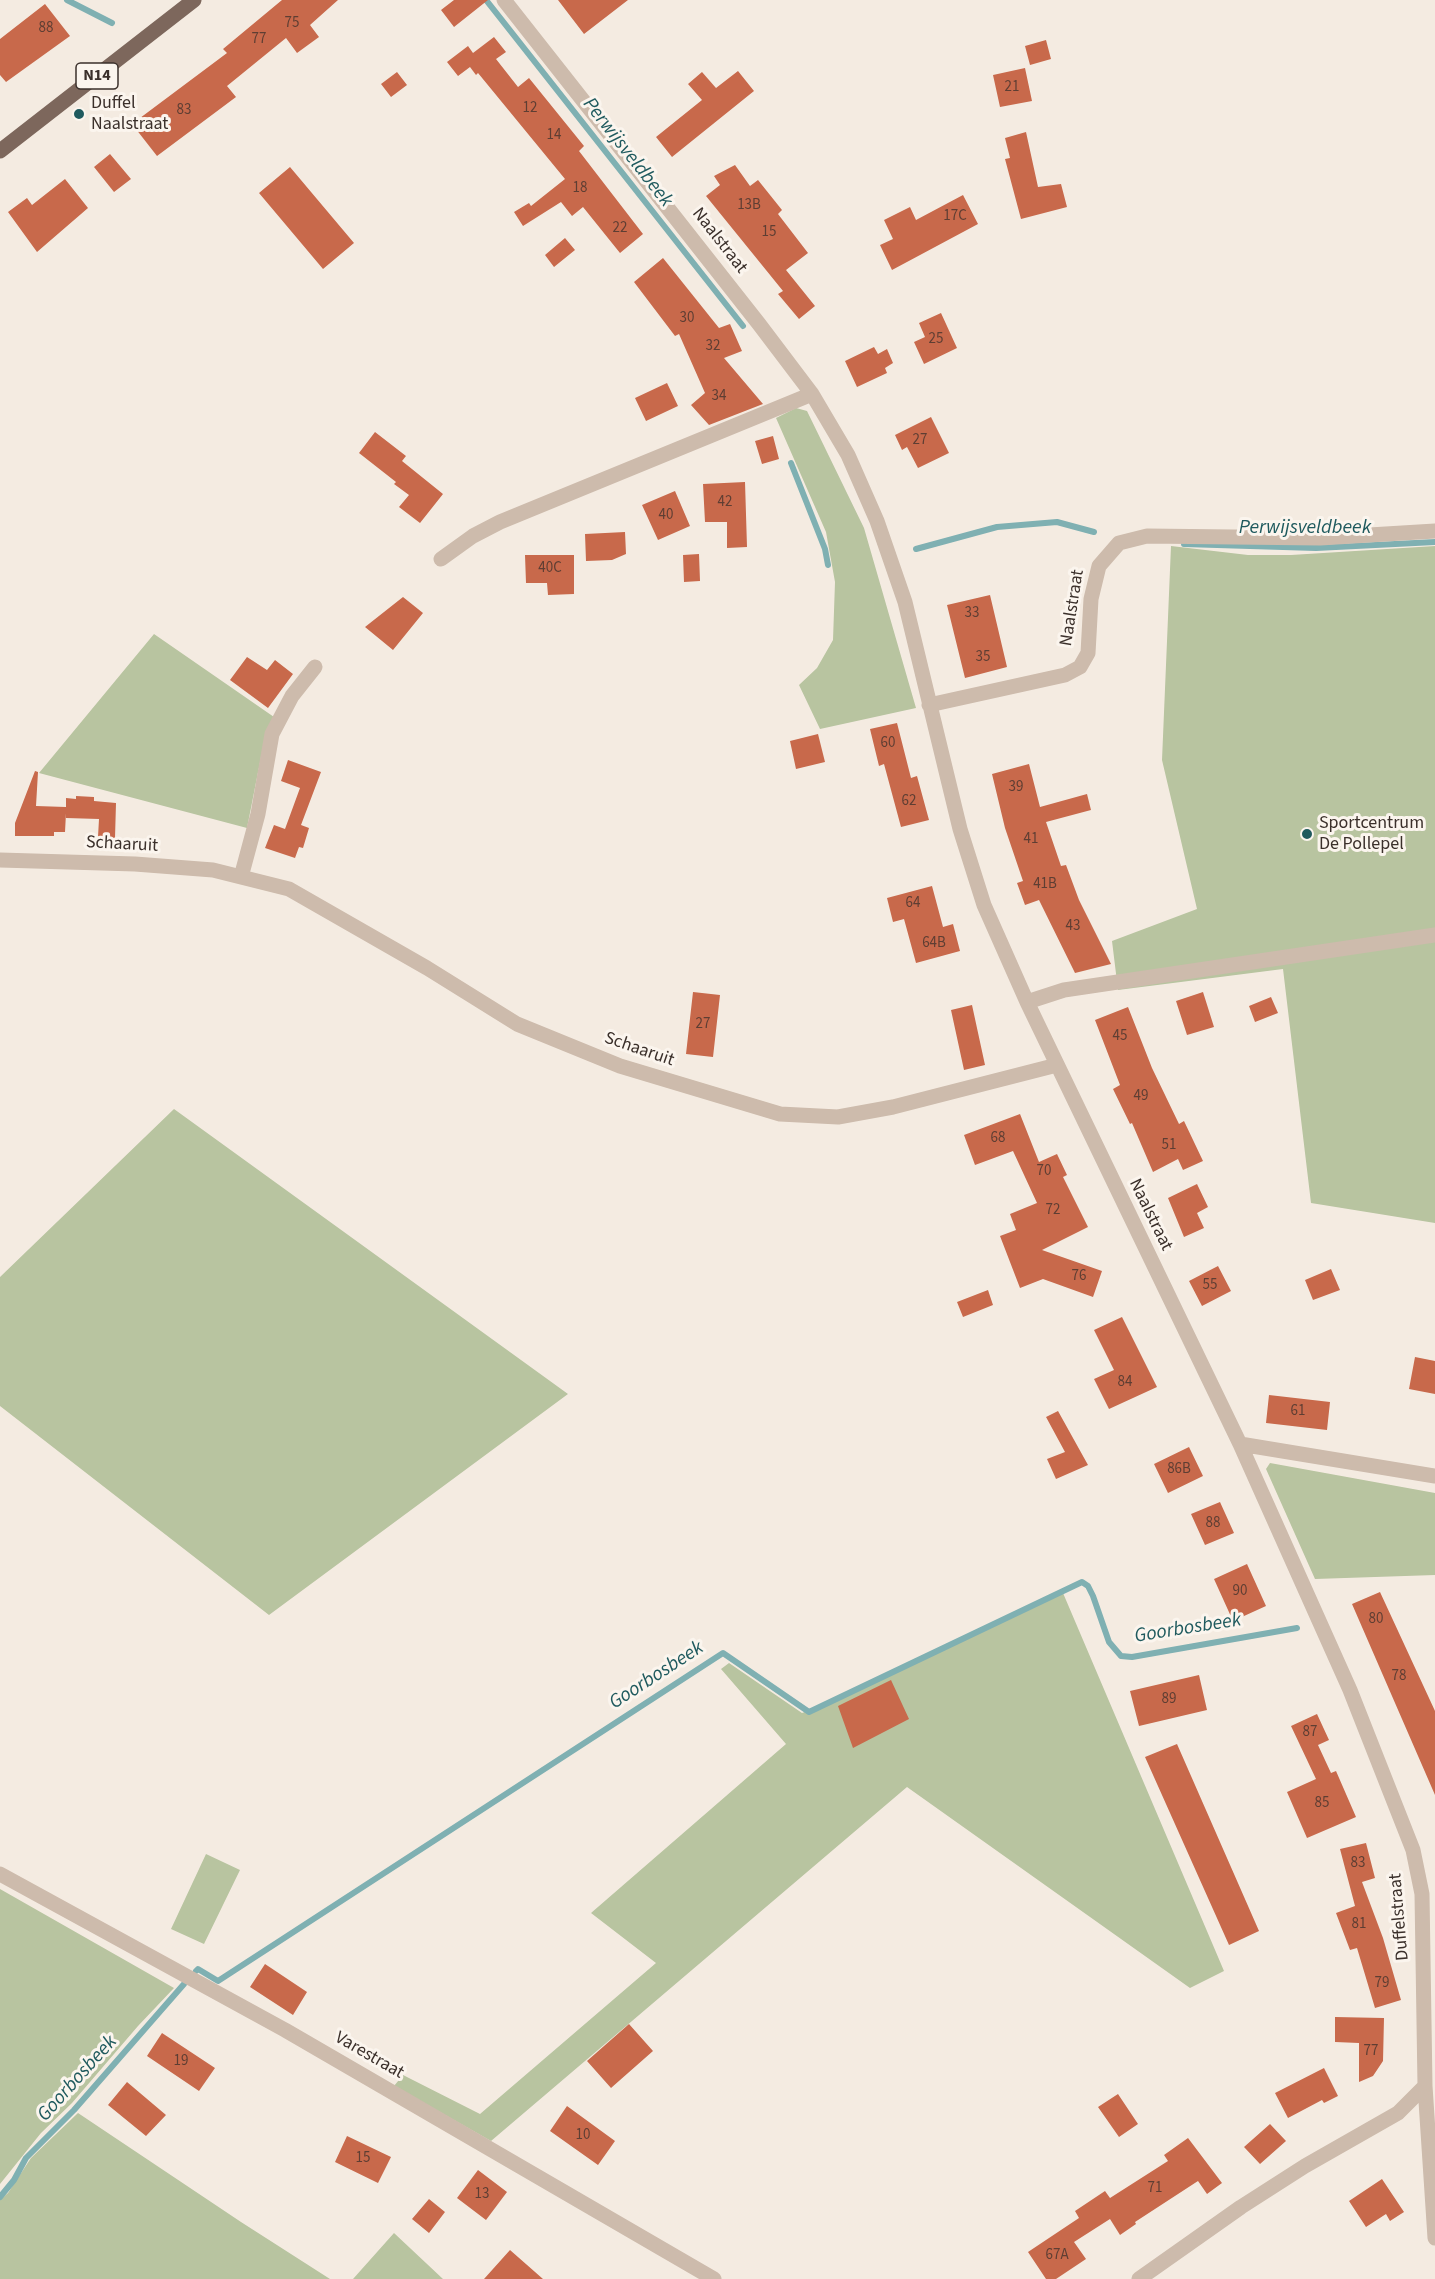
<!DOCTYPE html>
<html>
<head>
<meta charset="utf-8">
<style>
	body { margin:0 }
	canvas { display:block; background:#f4ebe1 }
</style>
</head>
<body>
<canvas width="1435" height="2279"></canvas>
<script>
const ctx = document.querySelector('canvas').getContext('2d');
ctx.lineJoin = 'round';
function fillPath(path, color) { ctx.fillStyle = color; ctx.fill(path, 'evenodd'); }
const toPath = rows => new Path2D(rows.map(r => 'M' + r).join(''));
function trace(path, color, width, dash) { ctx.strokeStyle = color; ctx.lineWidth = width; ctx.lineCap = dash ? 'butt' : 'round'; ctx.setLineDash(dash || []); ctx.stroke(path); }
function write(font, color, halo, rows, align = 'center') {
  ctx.font = font + ' "Source Sans 3",sans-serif'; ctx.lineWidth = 6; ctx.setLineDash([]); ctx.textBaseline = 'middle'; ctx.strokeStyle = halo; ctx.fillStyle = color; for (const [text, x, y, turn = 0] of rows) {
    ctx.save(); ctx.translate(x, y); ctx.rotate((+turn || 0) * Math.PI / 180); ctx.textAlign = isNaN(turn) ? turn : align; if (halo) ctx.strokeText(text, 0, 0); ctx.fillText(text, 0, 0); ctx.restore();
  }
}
fillPath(toPath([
	[796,408,807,411,864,528,916,708,820,729,799,685,817,668,833,640,835,582,826,532,776,418],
	[1171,546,1248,555,1291,555,1435,546,1435,1223,1311,1203,1283,969,1118,990,1112,941,1197,909,1162,760],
	[154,634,274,717,265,737,247,828,39,773],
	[174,1109,568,1394,269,1615,0,1406,0,1277],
	[1270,1463,1435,1493,1435,1575,1315,1579,1266,1469],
	[1063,1593,1224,1971,1190,1988,907,1787,491,2141,394,2086,403,2075,480,2114,656,1963,591,1913,786,1744,721,1669,729,1663,802,1713,834,1701],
	[206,1854,240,1870,204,1944,171,1929],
	[0,1889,174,1988,138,2026,72,2103,41,2133,0,2184],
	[78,2113,241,2222,330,2279,0,2279,0,2200,8,2193,31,2158],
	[394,2233,443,2279,353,2279]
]), '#b8c4a0');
trace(toPath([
	[67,0,112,23],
	[486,0,743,326],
	[791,463,825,549,828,565],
	[1184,544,1316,548,1435,542],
	[916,549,997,527,1057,522,1094,532],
	[196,1971,198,1969,218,1981,723,1653,809,1712,1082,1582,1088,1586,1093,1596,1109,1642,1121,1656,1132,1657,1297,1628],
	[0,2197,14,2180,26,2158,74,2110,184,1984]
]), '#7fb0b2', 6);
fillPath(toPath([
	[282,0,338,0,310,25,319,37,297,53,286,38,227,86,236,97,157,156,132,124,227,53,223,49],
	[454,0,488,0,454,27,441,10],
	[558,0,628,0,584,34],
	[45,4,70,36,6,82,0,75,0,39],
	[494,37,506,52,496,59,518,87,529,78,584,146,579,151,643,234,620,253,583,207,572,216,561,202,523,226,514,212,529,203,531,206,565,179,478,73,476,75,470,67,458,76,447,62,468,46,473,53],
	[1046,40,1051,59,1030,65,1025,46],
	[1025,68,1032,101,1000,107,993,75],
	[738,71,754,91,672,157,656,137,702,100,688,84,702,72,716,88],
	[397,72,407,85,391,97,381,84],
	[1026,132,1038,187,1061,184,1067,207,1021,219,1005,159,1010,158,1005,138],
	[110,154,131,179,114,192,94,167],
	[735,165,750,186,758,180,782,210,778,214,808,253,786,270,815,306,799,319,778,294,783,291,706,196,720,185,714,176],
	[290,167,354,243,323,269,259,193],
	[65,179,88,208,37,252,8,212,27,198,32,205],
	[963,195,978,224,892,270,880,245,893,239,884,220,910,207,916,220],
	[565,238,575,250,554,267,545,255],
	[663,258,719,328,730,324,742,351,724,358,763,404,709,425,691,405,705,393,679,334,675,336,634,282],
	[941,313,957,348,924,364,914,342,925,337,919,323],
	[874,347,878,354,887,349,893,363,885,368,887,373,857,387,845,361],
	[667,383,678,406,646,421,635,398],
	[931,417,949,453,918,468,907,447,902,450,895,435],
	[375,432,406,456,402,461,443,494,420,523,399,507,409,495,394,484,396,482,359,453],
	[773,436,779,459,762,464,755,441],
	[745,482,747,547,727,548,727,522,705,522,703,484],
	[675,491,690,526,658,540,642,505],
	[625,532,626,554,612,560,586,561,585,534],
	[699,554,700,581,684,582,683,555],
	[525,555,574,555,574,594,548,595,547,583,526,583],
	[990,595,1007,667,965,678,947,605],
	[403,597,423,613,393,650,365,627],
	[247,657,267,670,275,660,293,674,268,708,230,680],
	[897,723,911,778,917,776,929,820,901,827,884,764,879,766,870,729],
	[818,734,825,762,796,769,790,741],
	[288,760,321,772,301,825,309,828,303,848,299,847,295,858,265,848,274,825,285,829,300,788,281,781],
	[1029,764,1040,807,1087,794,1091,810,1046,822,1061,866,1066,865,1079,900,1111,964,1075,973,1039,900,1025,905,1017,883,1023,881,1005,828,992,774],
	[35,771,38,772,36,806,66,807,66,798,76,799,76,796,94,797,94,801,116,803,115,838,98,837,99,819,66,818,66,813,65,832,54,832,54,836,15,836,15,823],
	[932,886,943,927,953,924,960,951,916,963,904,919,893,922,887,898],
	[693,992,720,995,713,1057,686,1054],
	[1203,992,1214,1027,1187,1035,1176,1001],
	[1271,997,1278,1013,1255,1022,1249,1006],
	[972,1005,985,1065,964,1070,951,1010],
	[1128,1007,1152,1068,1179,1124,1184,1121,1203,1161,1183,1170,1178,1159,1153,1172,1132,1123,1130,1124,1113,1089,1120,1085,1095,1020],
	[1020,1114,1039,1162,1057,1154,1067,1175,1063,1177,1088,1227,1042,1250,1102,1271,1093,1297,1043,1279,1020,1288,1000,1236,1016,1230,1010,1214,1037,1203,1013,1151,975,1165,964,1135],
	[1197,1184,1208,1207,1197,1213,1204,1228,1184,1237,1168,1198],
	[1218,1266,1231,1291,1202,1306,1189,1281],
	[1331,1269,1340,1290,1313,1300,1305,1280],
	[988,1290,993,1305,963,1317,957,1302],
	[1122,1317,1157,1387,1109,1409,1094,1379,1114,1370,1094,1330],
	[1415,1357,1435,1361,1435,1394,1409,1389],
	[1269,1395,1330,1402,1327,1430,1266,1423],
	[1058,1411,1088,1465,1056,1479,1047,1459,1065,1452,1046,1417],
	[1189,1447,1203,1476,1168,1493,1154,1464],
	[1220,1502,1234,1533,1205,1545,1191,1514],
	[1247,1564,1266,1606,1233,1621,1214,1579],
	[1380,1592,1435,1711,1435,1795,1352,1604],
	[1199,1675,1207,1710,1139,1726,1130,1691],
	[891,1680,909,1719,853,1748,838,1706],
	[1317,1714,1329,1740,1318,1745,1331,1773,1336,1771,1356,1817,1307,1838,1287,1792,1316,1779,1291,1726],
	[1177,1744,1259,1931,1229,1945,1145,1757],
	[1366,1843,1375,1878,1362,1882,1383,1938,1401,2000,1375,2008,1357,1948,1350,1950,1336,1913,1355,1906,1340,1849],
	[265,1964,307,1992,293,2015,250,1987],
	[1335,2017,1384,2018,1383,2061,1373,2076,1359,2082,1359,2043,1335,2042],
	[629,2024,653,2051,611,2088,587,2061],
	[162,2033,215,2068,199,2091,147,2056],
	[1324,2068,1338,2096,1324,2103,1322,2100,1288,2118,1275,2093],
	[127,2082,166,2115,146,2136,108,2105],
	[1118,2094,1138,2124,1119,2137,1098,2107],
	[567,2106,615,2141,598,2165,550,2131],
	[1270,2124,1286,2141,1260,2164,1244,2147],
	[347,2136,391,2157,378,2183,335,2162],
	[1188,2138,1222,2183,1207,2194,1198,2181,1135,2222,1136,2224,1120,2235,1110,2219,1074,2242,1086,2259,1056,2279,1046,2279,1028,2252,1079,2218,1075,2211,1105,2191,1110,2198,1168,2161,1164,2155],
	[478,2170,507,2192,486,2220,457,2198],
	[1382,2179,1404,2212,1390,2221,1386,2214,1366,2227,1349,2201],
	[429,2199,445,2212,429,2233,412,2219],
	[510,2250,543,2279,484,2279]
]), '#c8694b');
trace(toPath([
	[504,0,759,324,812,394,848,455,877,521,905,602,960,829,984,905,1027,1002,1240,1444,1350,1690,1413,1850,1422,1894,1425,2086,1398,2113,1305,2166,1241,2207,1139,2279],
	[441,559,473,536,500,522,812,394],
	[929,705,1065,675,1080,667,1088,653,1091,599,1099,566,1119,543,1147,536,1320,538,1435,531],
	[0,860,135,864,213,870,289,889,427,968,517,1024,620,1066,780,1114,838,1117,893,1107,1057,1065],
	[241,877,258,814,272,734,292,696,315,667],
	[1027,1002,1064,990,1435,935],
	[1240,1444,1435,1476],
	[0,1874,285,2030,714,2279],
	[1425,2086,1435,2238]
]), '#cdbbac', 15);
trace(toPath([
	[0,151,194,0]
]), '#7d675c', 15);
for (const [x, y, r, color] of [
	[79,114,6,"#1f5a5e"],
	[1307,834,6,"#1f5a5e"]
]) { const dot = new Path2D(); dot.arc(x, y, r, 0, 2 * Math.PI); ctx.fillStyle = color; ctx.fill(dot); trace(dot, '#fbf5ee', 2); }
write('15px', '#5e3e33', null, [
	["75",292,24],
	["88",46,29],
	["77",259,40],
	["21",1012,88],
	["12",530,109],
	["83",184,111],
	["14",554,136],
	["18",580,189],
	["13B",749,206],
	["17C",955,217],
	["22",620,229],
	["15",769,233],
	["30",687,319],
	["25",936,340],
	["32",713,347],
	["34",719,397],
	["27",920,441],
	["42",725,503],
	["40",666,516],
	["40C",550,569],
	["33",972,614],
	["35",983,658],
	["60",888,744],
	["39",1016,788],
	["62",909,802],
	["41",1031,840],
	["41B",1045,885],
	["64",913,904],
	["43",1073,927],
	["64B",934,944],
	["27",703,1025],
	["45",1120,1037],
	["49",1141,1097],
	["68",998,1139],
	["51",1169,1146],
	["70",1044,1172],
	["72",1053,1211],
	["76",1079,1277],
	["55",1210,1286],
	["84",1125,1383],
	["61",1298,1412],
	["86B",1179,1470],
	["88",1213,1524],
	["90",1240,1592],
	["80",1376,1620],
	["78",1399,1677],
	["89",1169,1700],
	["87",1310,1733],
	["85",1322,1804],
	["83",1358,1864],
	["81",1359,1925],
	["79",1382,1984],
	["77",1371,2052],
	["19",181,2062],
	["10",583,2136],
	["15",363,2159],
	["71",1155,2189],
	["13",482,2195],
	["67A",1057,2256]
]);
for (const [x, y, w] of [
	[97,76,42]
]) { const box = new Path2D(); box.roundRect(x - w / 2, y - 13, w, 26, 4.5); ctx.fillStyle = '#fbf5ee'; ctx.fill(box); trace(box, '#3b302b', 1.5); }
write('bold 16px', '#3b302b', null, [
	["N14",97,76]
]);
write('18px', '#3b302b', '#fbf5ee', [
	["Duffel",91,104],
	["Naalstraat",91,125],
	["Sportcentrum",1319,824],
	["De Pollepel",1319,845]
], 'left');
write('18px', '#3b302b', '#fbf5ee', [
	["Naalstraat",719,241,52],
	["Naalstraat",1073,608,-81],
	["Schaaruit",122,845,3],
	["Schaaruit",639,1050,19],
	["Naalstraat",1150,1215,64],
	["Duffelstraat",1400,1917,-95],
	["Varestraat",369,2056,30]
]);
write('italic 20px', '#1f5a5e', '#fbf5ee', [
	["Perwijsveldbeek",627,153,52],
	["Perwijsveldbeek",1305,529],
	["Goorbosbeek",1188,1629,-9],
	["Goorbosbeek",657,1676,-33],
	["Goorbosbeek",78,2079,-48]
]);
</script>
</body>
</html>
